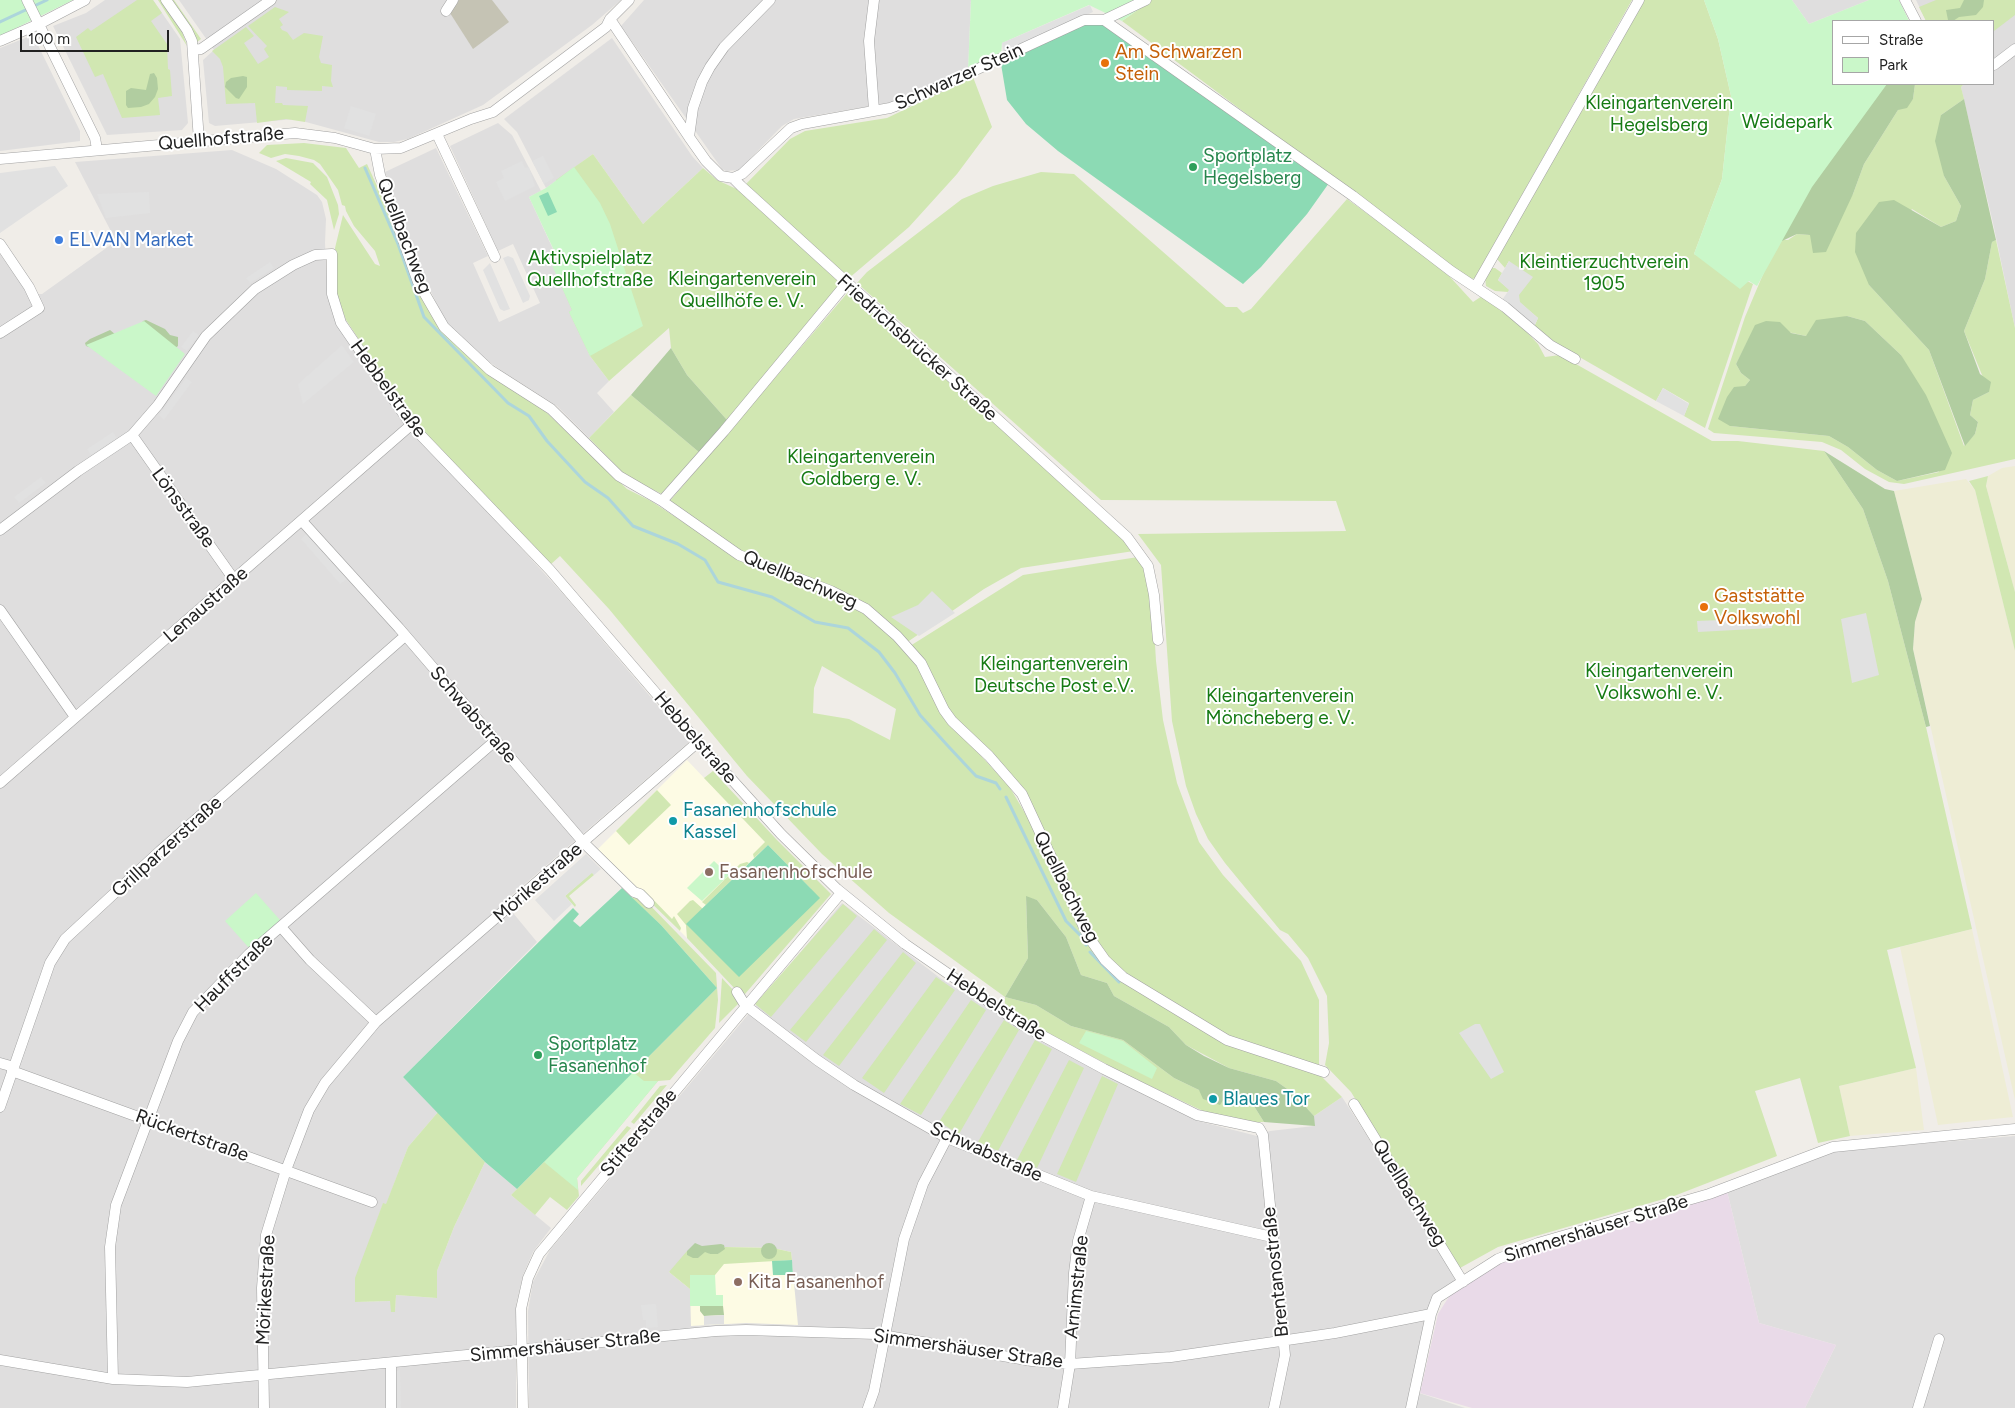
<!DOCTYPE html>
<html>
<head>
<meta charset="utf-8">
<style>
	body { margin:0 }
	#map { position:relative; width:2015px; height:1408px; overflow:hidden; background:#f0ede8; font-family:Figtree,sans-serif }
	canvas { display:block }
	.legend { position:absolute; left:1832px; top:20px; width:162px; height:65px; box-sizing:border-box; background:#fff; border:1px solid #a6a6a6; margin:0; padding:6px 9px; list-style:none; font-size:15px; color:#212121 }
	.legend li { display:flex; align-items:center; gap:10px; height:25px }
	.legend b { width:25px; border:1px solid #a6a6a6 }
	.scale { position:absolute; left:20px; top:30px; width:149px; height:22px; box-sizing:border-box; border:2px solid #212121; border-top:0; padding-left:6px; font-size:15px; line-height:18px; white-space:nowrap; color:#212121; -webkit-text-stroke:4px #fff; paint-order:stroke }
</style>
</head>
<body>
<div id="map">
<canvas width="2015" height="1408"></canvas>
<ul class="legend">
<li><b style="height:6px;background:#fff"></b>Straße</li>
<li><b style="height:14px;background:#caf7c9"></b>Park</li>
</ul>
<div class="scale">100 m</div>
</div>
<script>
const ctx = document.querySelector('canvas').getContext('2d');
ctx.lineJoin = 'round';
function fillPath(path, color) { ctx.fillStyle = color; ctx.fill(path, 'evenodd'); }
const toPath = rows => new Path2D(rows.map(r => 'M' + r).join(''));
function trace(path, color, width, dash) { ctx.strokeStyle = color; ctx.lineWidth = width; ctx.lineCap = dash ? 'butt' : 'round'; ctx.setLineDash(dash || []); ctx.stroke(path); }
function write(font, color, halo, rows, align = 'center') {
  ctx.font = font + ' Figtree,sans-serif'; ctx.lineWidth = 4; ctx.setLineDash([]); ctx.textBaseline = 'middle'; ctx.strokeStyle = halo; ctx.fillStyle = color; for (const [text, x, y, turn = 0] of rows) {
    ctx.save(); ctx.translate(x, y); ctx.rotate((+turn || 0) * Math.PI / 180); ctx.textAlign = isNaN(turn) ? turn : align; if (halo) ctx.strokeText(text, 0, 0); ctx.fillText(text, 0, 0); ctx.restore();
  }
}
fillPath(toPath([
	[105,0,153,0,180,39,188,123,182,130,107,135,53,26,86,13],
	[179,0,621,0,592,25,483,105,408,139,394,142,379,142,295,119,215,126,209,123,203,60,214,50],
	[644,0,971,0,968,71,900,101,794,119,782,126,739,170,726,171,722,169,621,26],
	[1792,0,1869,0,1809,24],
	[1916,0,2015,0,2015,328,1993,223,1961,87,1964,84,1994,84,1994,21,1926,21],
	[33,35,80,131,80,141,0,151,0,48],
	[612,38,692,156,703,168,643,224,593,154,546,188,517,132,504,119],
	[498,123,512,135,541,191,529,197,558,260,552,263,573,311,570,312,590,356,609,381,597,393,614,412,589,438,557,406,502,371,479,354,446,323,420,269,385,172,436,148,488,256,473,263,499,322,540,303,513,244,498,251,450,146],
	[232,150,276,169,317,195,322,202,326,219,325,243,328,295,339,326,462,483,563,594,689,742,504,902,537,942,403,1077,438,1112,408,1147,386,1205,383,1204,371,1236,355,1302,391,1301,391,1312,395,1312,396,1295,436,1298,437,1271,454,1227,485,1162,517,1189,511,1195,551,1228,533,1252,523,1275,516,1305,516,1408,0,1408,0,254,28,294,42,294,116,241,75,162],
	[842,903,940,978,999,1015,1067,1054,1198,1121,1257,1136,1270,1131,1314,1126,1314,1116,1342,1097,1463,1285,1436,1305,1419,1393,1465,1408,529,1408,528,1311,533,1282,550,1250],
	[2015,1136,2015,1408,1805,1408,1836,1345,1759,1323,1727,1191,1832,1151]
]), '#dfdede');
fillPath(toPath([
	[1727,1191,1759,1323,1836,1345,1805,1408,1472,1408,1420,1393,1438,1314,1450,1295,1483,1272,1526,1251]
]), '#e9dae8');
fillPath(toPath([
	[687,760,768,845,686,925,687,938,598,849],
	[723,1247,773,1248,791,1252,798,1325,746,1323,691,1326,690,1289,669,1272]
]), '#fdfbe4');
fillPath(toPath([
	[459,0,492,0,509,22,473,49,450,13]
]), '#c5c3b4');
fillPath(toPath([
	[2015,466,2015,592,1986,486,1988,476,2002,468],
	[1966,479,1975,490,2015,651,2015,1100,1913,649,1915,622,1922,599,1894,491],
	[1972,929,2013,1117,1938,1125,1900,947],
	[1916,1068,1924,1130,1850,1136,1839,1086]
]), '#eeedd5');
fillPath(toPath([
	[137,0,153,0,162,13,151,21,167,44,168,69,170,70,172,96,158,98,160,115,122,118,103,74,95,77,76,37,88,28,91,31],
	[158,0,161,0,182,31,187,46],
	[171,0,174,0,201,39,197,42],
	[1152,0,1632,0,1475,278,1472,279,1453,268,1122,21],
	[1643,0,1704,0,1718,39,1731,96,1722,179,1694,254,1753,284,1705,428,1684,416,1689,403,1663,388,1656,401,1562,347,1534,327,1538,318,1519,302,1509,261,1505,268,1497,259],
	[1936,0,2015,0,2015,15,1994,31,1994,21,1926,21,1919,7],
	[275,7,289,12,279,19,283,25,280,27,282,30,287,32,293,40,304,33,323,36,319,57,321,63,332,65,331,81,333,87,322,86,322,91,287,90,287,87,276,86,275,103,282,103,283,105,308,106,305,122,286,119,257,123,255,103,226,104,223,67,220,59,212,51,246,27,254,36,244,43,258,64,269,57,264,49,267,46,248,26],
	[973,77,992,127,957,174,909,227,848,279,746,184,790,139,805,131,887,118],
	[1915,84,1964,84,1961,87,1964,99,1941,115,1944,176,1961,206,1956,221,1941,227,1912,209,1869,285,1929,350,1964,446,1975,434,1978,422,1970,415,1973,400,1989,392,1964,331,1985,279,1992,242,1996,240,2015,328,2015,459,1904,484,1889,482,1865,469,1841,450,1822,442,1714,433,1708,429,1745,317,1764,272,1768,240,1788,240,1797,234,1811,235,1813,244,1853,194,1864,164,1898,110,1913,99],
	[1847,316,1865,321,1901,355,1939,472,1897,481,1877,470,1848,447,1829,436,1730,426,1745,386,1750,380,1741,373,1736,364,1756,325,1806,336],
	[304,143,346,148,359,168,367,164,443,331,545,411,627,489,651,501,738,558,831,595,865,612,899,643,920,666,942,714,1009,786,1032,825,1094,950,1225,1043,1318,1073,1342,1097,1314,1116,1293,1093,1276,1081,1229,1068,1186,1045,1169,1027,1114,996,1107,983,1081,975,1066,937,1037,900,1026,897,1028,958,1005,997,1036,1005,1071,1026,1123,1040,1174,1078,1199,1090,1252,1103,1264,1122,1249,1122,1205,1112,1125,1074,1005,1010,1005,997,889,913,822,854,747,776,609,609,560,556,550,565,414,422,346,320,337,296,335,248,343,215,375,264,380,266,375,251,354,226,346,211,345,206,342,205,338,190,320,164,314,160,299,156,285,154,271,158,259,153,267,145],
	[822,666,896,709,890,740,849,719,813,713,814,688],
	[593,154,643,224,703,168,717,180,741,191,841,284,727,420,687,375,671,348,669,328,609,381,590,356,569,312,572,310,561,285,556,180],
	[286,158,313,163,327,177,338,205,339,214,334,230,327,200,310,184,311,182,276,161],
	[1041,172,1074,174,1226,307,1237,307,1243,313,1251,309,1347,199,1440,266,1473,302,1482,296,1520,325,1538,344,1545,357,1560,355,1712,441,1738,441,1824,451,1863,509,1888,581,1926,727,1972,929,1887,950,1916,1068,1839,1086,1850,1136,1818,1143,1800,1078,1755,1091,1777,1156,1674,1196,1498,1247,1460,1268,1359,1105,1351,1092,1325,1065,1329,1043,1327,996,1308,958,1288,934,1280,930,1225,863,1208,839,1196,814,1186,786,1172,721,1161,565,1138,534,1346,531,1336,501,1101,500,857,283,867,272,962,199,993,186],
	[1490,268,1495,268,1502,273,1498,280,1510,290,1508,292,1495,291,1486,286,1485,277],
	[849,291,1125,539,1134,551,1021,568,984,589,906,643,867,607,742,552,669,502],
	[631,395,700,453,662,494,627,477,589,438],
	[1988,476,1986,486,2015,592,2015,651,1975,490,1969,481],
	[1138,557,1146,568,1152,595,1156,661,1163,720,1177,783,1199,842,1223,875,1301,961,1319,1000,1319,1068,1225,1036,1129,979,1104,954,1083,921,1022,789,954,717,910,646,1023,575],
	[713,771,776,839,831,894,745,994,737,991,687,938,686,925,677,914,690,901,693,900,703,909,687,924,811,889,768,845,754,858,753,854,765,842,704,778],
	[657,790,671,805,629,845,616,831],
	[747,862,749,863,706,905,702,902,740,864],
	[592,872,594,875,569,896,576,905,575,907,565,896],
	[644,890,672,919,674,916,681,928,680,931,641,893],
	[639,894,716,973,718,1000,715,1028,670,1080,658,1081,577,1178,579,1196,567,1210,550,1197,535,1215,511,1195,717,988,661,925,632,898],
	[843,904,857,916,771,1017,755,1004],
	[874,929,887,940,806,1042,790,1030],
	[903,952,916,963,839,1066,823,1055],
	[936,977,955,990,884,1093,862,1078],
	[722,978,734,991,740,1002,719,1023],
	[971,1000,986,1010,921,1115,900,1104],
	[1004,1020,1019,1030,959,1134,939,1122],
	[1035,1040,1052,1049,998,1151,978,1142],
	[1069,1060,1084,1068,1037,1168,1017,1160],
	[1102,1076,1118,1084,1076,1182,1057,1174],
	[667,1085,634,1124,631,1122,660,1086],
	[438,1112,485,1162,454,1227,437,1271,437,1298,396,1295,395,1312,391,1312,390,1301,355,1302,355,1278,383,1203,386,1204,408,1147],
	[627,1126,631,1128,581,1186,581,1181],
	[725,1247,773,1248,791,1252,792,1260,724,1264,715,1275,690,1275,690,1289,669,1272,687,1251,687,1255,698,1258,705,1251,710,1254,718,1254]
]), '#d1e7b2');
fillPath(toPath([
	[1964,0,1984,0,1983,7,1976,15,1959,17,1953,21,1948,20,1946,10,1960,8],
	[154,73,157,78,158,89,155,97,149,104,141,107,128,108,126,105,126,91,131,88,146,90,150,74],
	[243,76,247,77,247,87,239,99,236,98,225,87,226,82,231,78],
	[1885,84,1915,84,1913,99,1907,108,1898,110,1864,164,1853,194,1826,252,1813,253,1810,235,1797,234,1782,241,1772,225],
	[1964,99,1996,240,1992,242,1985,279,1964,331,1980,374,1991,382,1989,392,1973,400,1970,415,1978,422,1975,434,1965,446,1929,350,1869,285,1855,252,1856,233,1879,202,1894,200,1941,227,1956,221,1961,206,1944,176,1935,141,1941,115],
	[1847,316,1865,321,1901,355,1926,395,1952,453,1945,470,1897,481,1877,470,1848,447,1829,436,1730,426,1718,419,1727,397,1734,387,1745,386,1750,380,1741,373,1736,364,1755,325,1766,321,1780,322,1791,333,1806,336,1816,320],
	[146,320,165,329,170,335,178,337,178,346,175,348,141,325,143,321],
	[110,330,116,335,95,349,86,346,85,343,90,339],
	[671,348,687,375,727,420,700,453,631,395],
	[1824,451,1885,489,1894,491,1922,599,1915,622,1913,649,1930,726,1926,727,1888,581,1863,509],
	[1026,896,1037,900,1066,937,1081,975,1107,983,1114,996,1169,1027,1186,1045,1204,1056,1229,1068,1276,1081,1293,1093,1314,1116,1315,1126,1264,1122,1252,1103,1225,1097,1220,1105,1203,1099,1199,1090,1174,1078,1123,1040,1071,1026,1036,1005,1005,997,1028,958],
	[695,1243,702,1246,721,1244,724,1245,725,1249,718,1254,710,1254,705,1252,698,1258,693,1258,687,1255,687,1251],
	'761 1251a8 8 0 1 1 16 0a8 8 0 1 1-16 0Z',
	[700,1306,723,1306,724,1315,704,1316,700,1311]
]), '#b1cda0');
fillPath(toPath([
	[0,0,73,0,0,36],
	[971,0,1152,0,1122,21,1089,5,1002,43,1001,56,968,71],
	[1704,0,1792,0,1809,24,1869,0,1899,0,1909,21,1834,21,1834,84,1887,84,1812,187,1757,286,1749,281,1740,289,1694,254,1722,179,1731,96,1718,39],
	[574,167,600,203,610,224,643,326,590,356,569,312,572,310,551,263,558,259,529,197,546,188],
	[144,321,185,354,156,396,86,345],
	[714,861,729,875,702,901,687,888],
	[256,893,280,920,249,948,225,921],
	[1086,1031,1123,1041,1157,1068,1152,1079,1079,1043],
	[633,1072,644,1081,658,1081,577,1178,578,1190,544,1162],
	[690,1275,715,1275,716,1295,723,1295,723,1306,690,1306]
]), '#caf7c9');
fillPath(toPath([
	[1103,23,1329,183,1307,214,1261,267,1243,284,1058,151,1026,124,1007,100,1001,64,1085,24],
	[548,192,557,212,548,216,539,196],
	[768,845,820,898,739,977,686,924],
	[622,888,661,925,717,988,517,1189,485,1162,403,1077,573,908,579,914,573,921,580,927],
	[792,1260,793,1275,773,1275,772,1261]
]), '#8cdab4');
fillPath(toPath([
	[1090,5,1093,12,1003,52,1002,43],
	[351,106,376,114,369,136,344,128],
	[543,156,554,178,544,184,532,161],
	[522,161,525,168,529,167,535,186,505,201,496,182,504,178,501,171],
	[55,166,68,186,0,233,0,173],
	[149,192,150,213,106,218,97,194],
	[508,256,513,258,530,296,529,300,523,303,503,258],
	[1509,261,1533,277,1519,295,1520,302,1538,318,1534,327,1502,300,1509,290,1498,280],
	[270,262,274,268,250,283,246,278],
	[490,263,510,309,504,311,500,309,483,270],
	[193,331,199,335,187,351,181,347],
	[342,345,354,362,303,404,298,384],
	[186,378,192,382,164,420,159,415],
	[1663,388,1689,404,1684,416,1656,401],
	[113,432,117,438,91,455,87,449],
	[41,477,46,483,19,503,14,497],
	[307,533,347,579,340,584,301,539],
	[932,591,955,613,919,636,891,617,918,605],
	[1866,613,1879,675,1852,683,1841,619],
	[1772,618,1772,628,1698,632,1697,621],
	[586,854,601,869,594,875,592,873,565,896,572,904,554,921,535,900],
	[1475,1024,1480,1024,1504,1072,1491,1079,1459,1033],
	[656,1304,658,1327,646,1328,646,1320,643,1320,641,1305],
	[724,1315,724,1324,704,1325,704,1316],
	[400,1369,401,1408,394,1408,394,1373]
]), '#e1e1e1');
trace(toPath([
	[0,22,47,0],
	[365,168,398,244,424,317,508,403,529,416,547,441,585,482,608,498,633,526,678,544,705,560,718,582,772,597,815,622,848,628,879,652,895,673,920,715,948,746,976,776,996,783,1000,789],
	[1006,797,1066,921,1083,938,1086,945],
	[1090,952,1119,982]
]), '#acd5db', 3);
const street = toPath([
	[27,0,95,138,97,149],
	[166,0,187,30,192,41,199,141],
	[1905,0,1916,21],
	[446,11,453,0],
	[610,19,689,137,706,161,721,176,733,178,741,186,1127,537,1148,566,1154,595,1158,640],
	[1104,20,1353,196,1451,271,1505,307,1550,345,1575,359],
	[0,41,39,24,85,0],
	[193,50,201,49,271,0],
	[1994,65,2015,49],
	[874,110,869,41,874,0],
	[437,134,495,257],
	[689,137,693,108,702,82,710,67,724,47,770,0],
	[375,149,380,175,418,282,444,327,490,370,551,409,619,476,662,501,739,555,831,591,866,609,897,636,921,663,944,710,952,721,989,756,1022,794,1088,936,1105,960,1123,977,1227,1040,1324,1072],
	[0,159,295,133,335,138,375,149,401,148,471,119,493,112,606,27,610,19,629,0],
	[733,178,742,174,791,128,802,124,890,108,906,102,1084,20,1104,20,1146,0],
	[0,244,29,287,39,308,0,333],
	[1476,286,1639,0],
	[132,435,235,581],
	[662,501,724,431,846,284],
	[302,521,399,628,584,843,634,892,640,894,649,903],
	[0,530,78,471,132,435,158,405,206,336,255,289,293,265,315,255,332,254,332,294,341,323,411,425,550,570,698,742,781,834,837,889,905,944,1021,1024,1104,1069,1197,1115,1259,1128,1263,1135,1285,1355,1274,1408],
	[0,610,75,717],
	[0,783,411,425],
	[281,927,310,960,376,1022],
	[737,992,745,1005,817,1060,854,1085,947,1138,1091,1196,1272,1237],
	[0,1063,14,1067],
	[12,1071,372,1202],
	[1354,1104,1463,1282],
	[0,1107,50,963,65,939,160,851,405,636],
	[0,1360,113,1379,187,1382,716,1331,746,1330,876,1334,1032,1361,1070,1364,1171,1357,1335,1333,1431,1314],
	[391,1363,391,1408],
	[113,1379,110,1247,116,1205,178,1041,193,1012,249,954,495,741],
	[264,1408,262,1288,266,1235,286,1170,309,1110,325,1083,376,1022,698,742],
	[523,1408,521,1309,528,1278,539,1254,841,893],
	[868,1408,874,1391,904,1239,923,1184,947,1138],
	[1063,1408,1070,1364,1074,1273,1078,1241,1091,1196],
	[1411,1408,1431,1314,1437,1298,1498,1259,1538,1243,1709,1194,1833,1147,2015,1129],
	[1918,1408,1939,1339]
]);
trace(street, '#a2a2a2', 11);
trace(street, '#fff', 10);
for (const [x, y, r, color] of [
	[1105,63,5,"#e8710a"],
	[1193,167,5,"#2e9e5b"],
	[59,240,5,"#3f7fe0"],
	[1704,607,5,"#e8710a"],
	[673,821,5,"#0f9aa8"],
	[709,872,5,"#8d6e63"],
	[538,1055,5,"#2e9e5b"],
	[1213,1099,5,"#0f9aa8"],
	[738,1282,5,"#8d6e63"]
]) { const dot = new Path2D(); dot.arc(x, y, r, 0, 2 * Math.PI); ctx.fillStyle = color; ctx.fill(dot); trace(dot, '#fff', 2); }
write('19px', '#c56008', '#fff', [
	["Am Schwarzen",1115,52],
	["Stein",1115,74],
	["Gaststätte",1714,596],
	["Volkswohl",1714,618]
], 'left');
write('19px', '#212121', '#fff', [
	["Schwarzer Stein",959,77,-24],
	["Quellhofstraße",221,139,-5],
	["Quellbachweg",404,236,69],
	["Friedrichsbrücker Straße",917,348,42],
	["Hebbelstraße",388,389,54],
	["Lönsstraße",183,508,54],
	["Quellbachweg",800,580,23],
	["Lenaustraße",206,605,-41],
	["Schwabstraße",473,715,49],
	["Hebbelstraße",695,738,49],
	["Grillparzerstraße",167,847,-42],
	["Mörikestraße",538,883,-41],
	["Quellbachweg",1066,887,63],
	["Hauffstraße",234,973,-45],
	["Hebbelstraße",996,1005,33],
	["Stifterstraße",639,1133,-50],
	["Rückertstraße",192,1136,20],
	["Schwabstraße",986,1152,24],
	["Quellbachweg",1409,1193,58],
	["Simmershäuser Straße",1596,1229,-17],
	["Brentanostraße",1276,1272,-96],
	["Arnimstraße",1077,1287,-84],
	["Mörikestraße",266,1290,-87],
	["Simmershäuser Straße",565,1346,-6],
	["Simmershäuser Straße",968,1349,8]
]);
write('19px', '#157a13', '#fff', [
	["Kleingartenverein",1659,103],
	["Hegelsberg",1659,125],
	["Weidepark",1787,122],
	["Aktivspielplatz",590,258],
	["Quellhofstraße",590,280],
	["Kleintierzuchtverein",1604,262],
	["1905",1604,284],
	["Kleingartenverein",742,279],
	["Quellhöfe e. V.",742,301],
	["Kleingartenverein",861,457],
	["Goldberg e. V.",861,479],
	["Kleingartenverein",1054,664],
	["Deutsche Post e.V.",1054,686],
	["Kleingartenverein",1659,671],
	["Volkswohl e. V.",1659,693],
	["Kleingartenverein",1280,696],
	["Möncheberg e. V.",1280,718]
]);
write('19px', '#27864d', '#fff', [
	["Sportplatz",1203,156],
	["Hegelsberg",1203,178],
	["Sportplatz",548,1044],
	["Fasanenhof",548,1066]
], 'left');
write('19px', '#366cbe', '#fff', [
	["ELVAN Market",69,240]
], 'left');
write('19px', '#0d838f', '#fff', [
	["Fasanenhofschule",683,810],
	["Kassel",683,832],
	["Blaues Tor",1223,1099]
], 'left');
write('19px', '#785e54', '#fff', [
	["Fasanenhofschule",719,872],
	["Kita Fasanenhof",748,1282]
], 'left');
</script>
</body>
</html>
